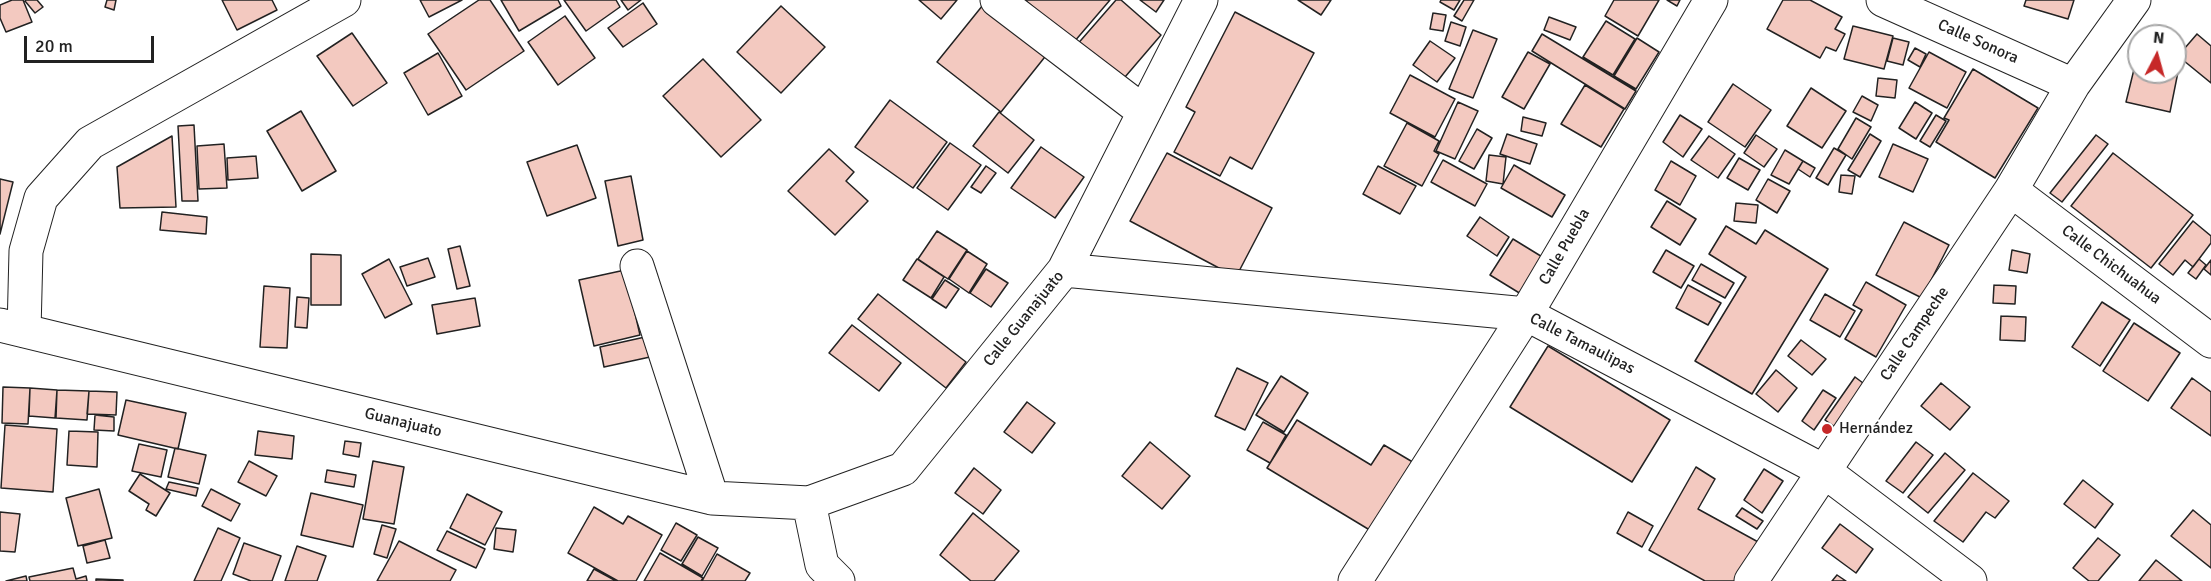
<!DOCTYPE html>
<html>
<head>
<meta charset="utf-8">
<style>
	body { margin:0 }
	#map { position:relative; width:2211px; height:581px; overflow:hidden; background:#fff; font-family:Signika,sans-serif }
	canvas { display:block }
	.north { position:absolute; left:2127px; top:24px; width:60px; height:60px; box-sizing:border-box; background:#fff; border:2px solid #a7a7a7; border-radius:50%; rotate:6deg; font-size:16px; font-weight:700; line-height:24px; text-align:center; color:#222 }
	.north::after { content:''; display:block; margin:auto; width:21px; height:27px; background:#c62828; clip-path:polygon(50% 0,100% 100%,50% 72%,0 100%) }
	.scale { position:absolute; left:24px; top:36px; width:130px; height:27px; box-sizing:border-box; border:3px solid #222; border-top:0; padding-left:8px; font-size:18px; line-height:21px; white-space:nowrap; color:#222; -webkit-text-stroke:4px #fff; paint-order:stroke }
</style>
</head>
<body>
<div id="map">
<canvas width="2211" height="581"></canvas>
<div class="north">N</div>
<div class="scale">20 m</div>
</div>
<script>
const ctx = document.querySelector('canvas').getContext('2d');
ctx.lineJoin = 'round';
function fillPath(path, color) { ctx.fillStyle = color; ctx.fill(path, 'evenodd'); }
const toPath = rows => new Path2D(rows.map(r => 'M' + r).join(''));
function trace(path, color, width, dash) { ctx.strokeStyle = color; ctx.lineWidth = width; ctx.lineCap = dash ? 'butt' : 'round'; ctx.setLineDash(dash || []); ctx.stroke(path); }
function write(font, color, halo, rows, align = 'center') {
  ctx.font = font + ' Signika,sans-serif'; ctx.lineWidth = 4.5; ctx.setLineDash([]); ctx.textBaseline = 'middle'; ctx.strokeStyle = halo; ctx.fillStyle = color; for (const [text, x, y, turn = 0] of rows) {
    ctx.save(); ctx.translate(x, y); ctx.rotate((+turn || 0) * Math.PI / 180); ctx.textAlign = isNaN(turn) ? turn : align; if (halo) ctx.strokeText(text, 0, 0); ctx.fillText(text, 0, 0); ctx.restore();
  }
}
const building = toPath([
	[12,0,23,0,32,22,6,32,0,18,0,5,12,0],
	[26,0,37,0,43,7,35,13,25,1,26,0],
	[107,0,116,0,114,10,105,7,107,0],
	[222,0,272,0,277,10,237,30,222,0],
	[420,0,462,0,429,17,420,0],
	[479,0,490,0,524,51,466,90,428,34,479,0],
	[501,0,558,0,561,6,519,31,501,0],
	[564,0,616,0,620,7,586,31,564,0],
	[621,0,641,0,628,10,621,0],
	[919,0,957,0,941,19,919,0],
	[987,0,1052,48,1001,112,937,62,987,0],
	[1025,0,1110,0,1074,42,1025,0],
	[1116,0,1121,0,1161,35,1119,84,1075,47,1116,0],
	[1140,0,1164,0,1156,12,1140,0],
	[1298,0,1331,0,1321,15,1298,0],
	[1441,0,1460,0,1454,10,1440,2,1441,0],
	[1464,0,1474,0,1462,21,1454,16,1464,0],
	[1614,0,1659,0,1638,36,1605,16,1614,0],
	[1667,0,1680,0,1677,6,1667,0],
	[1783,0,1810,0,1842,17,1835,29,1845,34,1836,51,1826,47,1820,58,1767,29,1783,0],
	[2026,0,2074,0,2068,19,2024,6,2026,0],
	[643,3,657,24,623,47,608,28,643,3],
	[781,6,825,47,781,93,737,52,781,6],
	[1235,12,1314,53,1252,169,1230,157,1220,176,1174,152,1195,112,1186,107,1235,12],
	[1433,13,1446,15,1443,31,1430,29,1433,13],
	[565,16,595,58,558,85,528,42,565,16],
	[1549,17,1576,27,1570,40,1544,30,1549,17],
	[1606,21,1635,39,1613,75,1583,57,1606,21],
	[1451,22,1466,27,1460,46,1445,41,1451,22],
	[1853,26,1893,36,1884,69,1844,59,1853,26],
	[1473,30,1497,39,1473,98,1449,89,1473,30],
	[352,33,387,83,353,106,317,56,352,33],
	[1542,34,1636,91,1625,109,1532,51,1542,34],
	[2197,34,2211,46,2211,83,2178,56,2197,34],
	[1637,38,1659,52,1636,89,1614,76,1637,38],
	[1893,38,1909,42,1903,65,1887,61,1893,38],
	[1430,41,1455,58,1437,82,1413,65,1430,41],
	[1915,48,1926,54,1920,67,1908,60,1915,48],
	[1528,52,1550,64,1524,109,1502,97,1528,52],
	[1929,52,1966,72,1947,108,1909,88,1929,52],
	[438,53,462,96,428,115,404,73,438,53],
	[2138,53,2139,72,2175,72,2175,61,2180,62,2170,112,2126,102,2138,53],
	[703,59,761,120,721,157,663,96,703,59],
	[1973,69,2038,108,1995,178,1936,142,1949,120,1944,118,1973,69],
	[1410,75,1455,99,1435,137,1390,113,1410,75],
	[1878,78,1897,80,1895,98,1876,96,1878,78],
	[1733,84,1771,110,1745,147,1708,122,1733,84],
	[1585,85,1624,109,1601,147,1561,124,1585,85],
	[1811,88,1846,111,1822,148,1787,126,1811,88],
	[1862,96,1878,105,1871,121,1853,112,1862,96],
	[890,100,947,142,913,188,855,147,890,100],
	[1458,102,1478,111,1455,159,1436,151,1458,102],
	[1915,102,1932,113,1916,139,1899,128,1915,102],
	[301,111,336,171,302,191,267,131,301,111],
	[999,112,1034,140,1008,173,973,146,999,112],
	[1680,115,1702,129,1683,157,1663,142,1680,115],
	[1936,115,1946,121,1930,147,1920,141,1936,115],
	[1523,117,1546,123,1542,136,1521,131,1523,117],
	[1856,118,1871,127,1852,159,1838,149,1856,118],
	[1407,123,1439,141,1434,151,1439,154,1422,186,1384,166,1407,123],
	[194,125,198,201,182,201,178,126,194,125],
	[1477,129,1492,138,1474,169,1459,161,1477,129],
	[1507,134,1537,144,1530,164,1500,154,1507,134],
	[1870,134,1881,141,1860,177,1848,170,1870,134],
	[1756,135,1777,149,1764,167,1744,153,1756,135],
	[2096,135,2108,144,2062,202,2050,193,2096,135],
	[172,136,176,207,120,208,117,167,172,136],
	[1709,136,1735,154,1718,178,1691,160,1709,136],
	[950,143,981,165,948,210,917,188,950,143],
	[224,144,227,188,199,189,197,146,224,144],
	[1893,144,1928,159,1913,192,1879,177,1893,144],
	[577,145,596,198,547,216,527,162,577,145],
	[1041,147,1084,177,1055,218,1011,188,1041,147],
	[1834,148,1846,155,1828,185,1816,178,1834,148],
	[829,149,854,172,846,181,868,201,835,235,788,191,829,149],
	[1785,150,1803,161,1789,184,1771,175,1785,150],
	[1167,153,1272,208,1236,277,1130,221,1167,153],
	[2113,153,2193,215,2151,268,2071,206,2113,153],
	[1489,155,1506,157,1503,184,1486,181,1489,155],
	[256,156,258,178,228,180,227,158,256,156],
	[1739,158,1760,170,1748,190,1727,178,1739,158],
	[1443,160,1487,184,1475,206,1431,182,1443,160],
	[1671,161,1696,176,1680,205,1655,190,1671,161],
	[1803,161,1815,168,1810,177,1798,169,1803,161],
	[1514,165,1565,195,1552,217,1501,188,1514,165],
	[986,166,996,173,981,193,971,187,986,166],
	[1378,166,1416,186,1400,214,1363,194,1378,166],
	[1841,175,1855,176,1852,194,1839,192,1841,175],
	[631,176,643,240,618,246,605,181,631,176],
	[0,179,13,182,0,234,0,179],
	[1768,179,1790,191,1777,213,1756,200,1768,179],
	[1667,201,1696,219,1680,245,1651,227,1667,201],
	[1736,203,1758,205,1756,223,1734,221,1736,203],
	[162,212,207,217,206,234,160,230,162,212],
	[1480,217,1509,237,1497,256,1467,236,1480,217],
	[2193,221,2211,236,2211,243,2193,267,2185,260,2173,275,2159,264,2193,221],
	[1904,222,1949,245,1922,298,1876,275,1904,222],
	[1726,226,1756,244,1765,230,1828,269,1752,394,1695,361,1746,277,1709,254,1726,226],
	[937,231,967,250,948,279,918,259,937,231],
	[1513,239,1544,258,1521,294,1490,275,1513,239],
	[460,246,470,286,457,289,448,249,460,246],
	[1666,250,1694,266,1681,288,1653,272,1666,250],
	[2012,250,2030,254,2027,273,2009,270,2012,250],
	[967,251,987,264,969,293,949,279,967,251],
	[311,254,341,255,341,305,311,305,311,254],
	[428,258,435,277,407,286,400,267,428,258],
	[389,259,412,304,385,318,362,274,389,259],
	[917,259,944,277,931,298,903,280,917,259],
	[2199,259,2206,265,2196,279,2188,273,2199,259],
	[2211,260,2211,275,2204,269,2211,260],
	[1701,264,1734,283,1725,298,1692,280,1701,264],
	[986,269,1008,283,991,307,970,293,986,269],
	[625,270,640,335,594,346,579,280,625,270],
	[945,280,959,289,946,308,932,299,945,280],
	[1866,282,1906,305,1876,357,1845,339,1862,310,1853,305,1866,282],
	[1688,285,1721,303,1708,325,1676,308,1688,285],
	[1994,285,2016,286,2015,304,1993,303,1994,285],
	[264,286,290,288,287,348,260,347,264,286],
	[878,294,966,362,946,388,858,319,878,294],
	[1825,294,1855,311,1840,337,1810,320,1825,294],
	[297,297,309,298,307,328,295,327,297,297],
	[475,298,480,326,437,334,432,305,475,298],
	[2102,302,2130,320,2100,366,2072,347,2102,302],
	[2001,316,2026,317,2025,341,2000,340,2001,316],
	[2134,323,2180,353,2148,401,2103,371,2134,323],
	[852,325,901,363,879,391,829,353,852,325],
	[645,337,650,357,604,367,600,347,645,337],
	[1801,340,1826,359,1812,375,1788,356,1801,340],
	[1548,346,1670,420,1632,482,1510,407,1548,346],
	[1237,368,1268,383,1245,430,1215,416,1237,368],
	[1776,370,1797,388,1778,412,1756,394,1776,370],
	[1281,376,1308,393,1284,432,1256,415,1281,376],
	[1855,377,1867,386,1838,429,1825,420,1855,377],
	[2192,378,2211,392,2211,436,2171,408,2192,378],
	[1941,383,1970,407,1950,430,1921,406,1941,383],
	[3,387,30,388,28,424,2,423,3,387],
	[30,388,57,390,55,418,29,416,30,388],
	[57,390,89,391,87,420,56,418,57,390],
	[1823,390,1836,398,1814,430,1802,421,1823,390],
	[89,391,117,392,116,415,87,414,89,391],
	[126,400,186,413,178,449,118,435,126,400],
	[1027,402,1055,423,1032,453,1004,432,1027,402],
	[95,415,114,417,114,431,94,430,95,415],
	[1297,420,1371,465,1384,445,1416,464,1373,532,1267,468,1297,420],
	[1263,422,1286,435,1270,463,1247,450,1263,422],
	[5,425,57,429,53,492,1,488,5,425],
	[69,431,98,432,97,467,67,465,69,431],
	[258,431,294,436,292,459,255,455,258,431],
	[345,441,361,443,359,457,343,454,345,441],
	[1150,442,1190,476,1162,509,1122,476,1150,442],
	[1916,442,1933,455,1903,493,1886,481,1916,442],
	[139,444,167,450,161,477,132,471,139,444],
	[175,448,206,455,199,484,168,477,175,448],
	[1945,453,1965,470,1928,513,1908,497,1945,453],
	[249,461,277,476,266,496,238,482,249,461],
	[373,461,404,467,394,524,363,519,373,461],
	[1696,467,1715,479,1698,509,1760,543,1738,581,1705,581,1649,550,1696,467],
	[974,468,1001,490,983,514,955,493,974,468],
	[1764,469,1783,481,1762,513,1744,500,1764,469],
	[327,470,356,475,354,487,325,482,327,470],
	[1973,473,2009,501,1995,518,1986,512,1963,542,1934,521,1973,473],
	[140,474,170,493,156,516,146,510,149,504,129,491,140,474],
	[2083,480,2113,504,2095,528,2064,504,2083,480],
	[169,482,198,488,196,496,166,489,169,482],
	[99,489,112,538,78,546,66,498,99,489],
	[211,489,240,504,231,521,202,506,211,489],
	[311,493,363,505,353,547,301,535,311,493],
	[467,494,502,512,485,545,450,528,467,494],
	[594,507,623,524,628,516,662,535,636,581,618,581,568,553,594,507],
	[1742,508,1763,521,1757,529,1736,516,1742,508],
	[2193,510,2211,525,2211,568,2171,536,2193,510],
	[0,512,20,514,15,552,0,551,0,512],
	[1628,512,1653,526,1642,547,1617,533,1628,512],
	[973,513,1019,551,994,581,971,581,940,555,973,513],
	[676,523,697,535,681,561,661,550,676,523],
	[1840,524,1873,549,1856,573,1822,548,1840,524],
	[382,525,396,529,387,558,374,554,382,525],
	[218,528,240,538,221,581,194,581,218,528],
	[496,528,516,530,513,552,494,549,496,528],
	[447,531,485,549,476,568,437,550,447,531],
	[698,537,718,548,702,576,682,564,698,537],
	[2098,538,2120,555,2098,581,2089,581,2073,568,2098,538],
	[105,540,110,558,87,563,83,546,105,540],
	[399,541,456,570,450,581,377,581,399,541],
	[244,543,281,556,272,581,251,581,233,574,244,543],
	[297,546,326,556,317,581,285,581,297,546],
	[660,553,703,578,701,581,644,581,660,553],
	[717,554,750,573,745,581,702,581,717,554],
	[2156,560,2182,581,2139,581,2156,560],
	[73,568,76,579,86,576,87,581,30,581,29,577,73,568],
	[594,569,616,581,587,581,594,569],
	[1837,575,1846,581,1832,581,1837,575],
	[26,576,27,581,6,581,26,576],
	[96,579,123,580,123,581,96,581,96,579]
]);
fillPath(building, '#f3c9c0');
trace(building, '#222', 1.5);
const street = toPath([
	[997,0,1144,112],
	[1883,0,2073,85],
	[2011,190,2211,341],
	[637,266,712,498],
	[1064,270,1526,314,1824,471,1970,581],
	[0,325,712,498,809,503,903,469,1064,270,1201,0],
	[24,331,26,251,41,198,90,143,344,0],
	[809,503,822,565,838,581],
	[1355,581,1526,314,1711,0],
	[1751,581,2011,190,2073,85,2134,0]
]);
trace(street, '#222', 35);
trace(street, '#fff', 33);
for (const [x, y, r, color] of [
	[1827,429,6,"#c62828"]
]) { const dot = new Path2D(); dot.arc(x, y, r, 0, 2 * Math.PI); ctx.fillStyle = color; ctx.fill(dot); trace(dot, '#fff', 2); }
write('16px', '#222', '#fff', [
	["Calle Sonora",1978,42,24],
	["Calle Puebla",1565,247,-60],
	["Calle Chichuahua",2111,265,37],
	["Calle Guanajuato",1024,319,-51],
	["Calle Campeche",1915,334,-56],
	["Calle Tamaulipas",1582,344,27],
	["Guanajuato",403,423,14]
]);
write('16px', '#222', '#fff', [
	["Hernández",1839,429]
], 'left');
</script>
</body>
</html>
